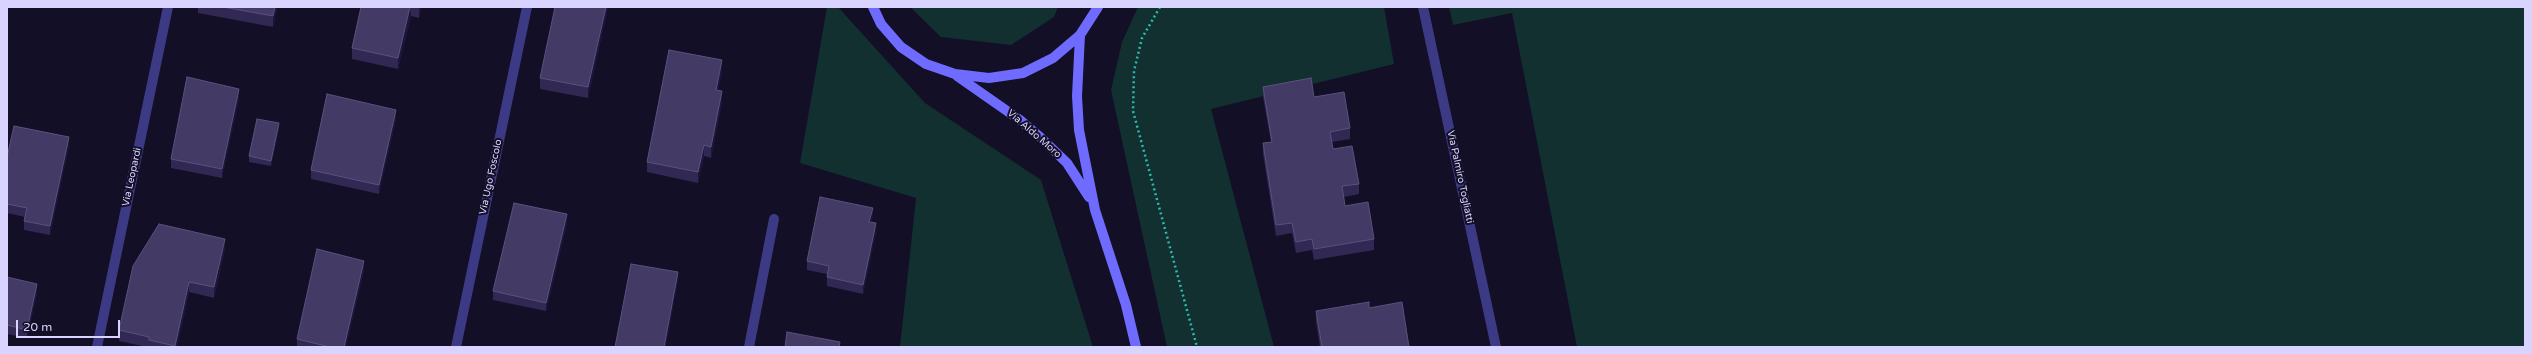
<!DOCTYPE html>
<html>
<head>
<meta charset="utf-8">
<style>
	body { margin:0 }
	#map { position:relative; width:2532px; height:354px; overflow:hidden; background:#130f26; font-family:"Varela Round",sans-serif }
	canvas { display:block }
	.frame { position:absolute; inset:0; border:8px solid #d9d4ff; pointer-events:none }
	.scale { position:absolute; left:16px; top:320px; width:104px; height:18px; box-sizing:border-box; border:2px solid #d9d4ff; border-top:0; padding-left:5px; font-size:12px; line-height:14px; white-space:nowrap; color:#d9d4ff; -webkit-text-stroke:3px #130f26; paint-order:stroke }
</style>
</head>
<body>
<div id="map">
<canvas width="2532" height="354"></canvas>
<div class="frame"></div>
<div class="scale">20 m</div>
</div>
<script>
const ctx = document.querySelector('canvas').getContext('2d');
ctx.lineJoin = 'round';
function fillPath(path, color) { ctx.fillStyle = color; ctx.fill(path, 'evenodd'); }
const toPath = rows => new Path2D(rows.map(r => 'M' + r).join(''));
function trace(path, color, width, dash) { ctx.strokeStyle = color; ctx.lineWidth = width; ctx.lineCap = dash ? 'butt' : 'round'; ctx.setLineDash(dash || []); ctx.stroke(path); }
function write(font, color, halo, rows, align = 'center') {
  ctx.font = font + ' "Varela Round",sans-serif'; ctx.lineWidth = 4; ctx.setLineDash([]); ctx.textBaseline = 'middle'; ctx.strokeStyle = halo; ctx.fillStyle = color; for (const [text, x, y, turn = 0] of rows) {
    ctx.save(); ctx.translate(x, y); ctx.rotate((+turn || 0) * Math.PI / 180); ctx.textAlign = isNaN(turn) ? turn : align; if (halo) ctx.strokeText(text, 0, 0); ctx.fillText(text, 0, 0); ctx.restore();
  }
}
fillPath(toPath([
	[827,7,838,7,925,103,1041,180,1093,347,900,347,916,198,800,163],
	[910,7,1058,7,1054,17,1011,45,941,37],
	[1138,7,1384,7,1394,64,1211,109,1274,347,1167,347,1111,90,1122,42],
	[1449,7,2525,7,2525,347,1577,347,1512,13,1453,25]
]), '#12302f');
trace(toPath([
	[1160,7,1142,38,1134,71,1133,111,1197,347]
]), '#2fb8b0', 2.5, [2, 3]);
trace(toPath([
	[1423,7,1496,347],
	[97,347,168,7],
	[456,347,527,7],
	[749,347,774,219]
]), '#3d3a85', 10);
trace(toPath([
	[873,7,881,24,901,47,926,64,955,74,989,78,1023,73,1053,58,1080,35,1098,7],
	[1080,35,1077,96,1079,130,1095,210,1126,305,1136,347],
	[957,76,1020,120,1040,137,1067,163,1089,197]
]), '#6f6bff', 10);
fillPath(toPath([
	[198,7,277,7,273,27,198,13],
	[361,7,421,7,419,18,411,16,398,69,352,59,352,48],
	[555,7,608,7,588,98,540,89,540,78],
	[722,71,718,90,722,102,711,158,704,156,698,183,647,172,647,162],
	[1263,87,1314,97,1350,128,1350,139,1332,142,1333,149,1359,184,1359,194,1344,197,1345,206,1374,239,1374,250,1314,260,1312,250,1296,253,1292,233,1276,236,1263,154,1263,143,1271,142,1263,97],
	[239,98,222,178,171,168,171,159],
	[396,119,379,194,311,179,311,170],
	[279,128,271,166,249,162,249,156],
	[69,146,50,235,24,230,24,221,25,217,7,213,7,157],
	[873,216,871,222,876,232,863,294,827,286,827,274,807,270,807,261],
	[567,223,546,311,493,300,493,291],
	[225,249,214,298,189,292,177,347,147,347,119,341,119,330],
	[364,270,346,347,297,347,297,339],
	[7,277,37,293,27,338,7,334],
	[1369,308,1409,347,1320,347,1316,322,1316,311]
]), '#312854');
fillPath(toPath([
	[275,7,277,7,273,27,273,16],
	[410,7,411,16,398,69,398,58],
	[419,7,421,7,419,18],
	[606,7,608,7,588,98,588,87],
	[722,60,722,71,716,101,716,90],
	[239,89,239,98,222,178,222,169],
	[722,91,722,102,711,158,711,147],
	[396,110,396,119,379,194,379,185],
	[279,123,279,128,271,166,271,161],
	[69,137,69,146,50,235,50,226],
	[704,145,704,156,698,183,698,172],
	[873,208,873,216,869,231,869,222],
	[567,214,567,223,546,311,546,303],
	[876,223,876,232,863,294,863,285],
	[225,239,225,249,214,298,214,287],
	[364,261,364,270,346,347,344,347],
	[678,272,678,281,666,347,664,347],
	[189,282,189,292,177,347,175,347],
	[37,284,37,293,27,338,27,330]
]), '#1d163a');
const building = toPath([
	[223,7,275,7,273,16,223,7],
	[361,7,410,7,398,58,352,48,361,7],
	[555,7,606,7,588,87,540,78,555,7],
	[669,50,722,60,716,90,722,91,711,147,704,145,698,172,647,162,669,50],
	[187,77,239,89,222,169,171,159,187,77],
	[1311,78,1314,97,1344,92,1350,128,1330,132,1333,149,1352,146,1359,184,1342,186,1345,206,1368,202,1374,239,1314,249,1312,239,1296,242,1292,223,1276,225,1263,143,1272,142,1263,87,1311,78],
	[327,94,396,110,379,185,311,170,327,94],
	[257,119,279,123,271,161,249,156,257,119],
	[14,126,69,137,50,226,24,221,27,208,7,204,7,157,14,126],
	[820,197,873,208,869,222,876,223,863,285,827,277,829,266,807,261,820,197],
	[514,203,567,214,546,303,493,291,514,203],
	[159,224,225,239,214,287,189,282,175,346,149,340,149,337,119,330,133,266,159,224],
	[317,249,364,261,344,347,330,347,297,339,317,249],
	[631,264,678,272,664,347,615,347,631,264],
	[7,277,37,284,27,330,7,325,7,277],
	[1369,302,1369,308,1402,302,1409,347,1322,347,1316,311,1369,302],
	[787,332,840,342,839,347,785,347,787,332]
]);
fillPath(building, '#433a66');
trace(building, '#5a527e', 1);
write('10px', '#d9d4ff', '#130f26', [
	["Via Aldo Moro",1034,134,41],
	["Via Leopardi",132,177,-78],
	["Via Ugo Foscolo",491,177,-78],
	["Via Palmiro Togliatti",1460,177,78]
]);
</script>
</body>
</html>
